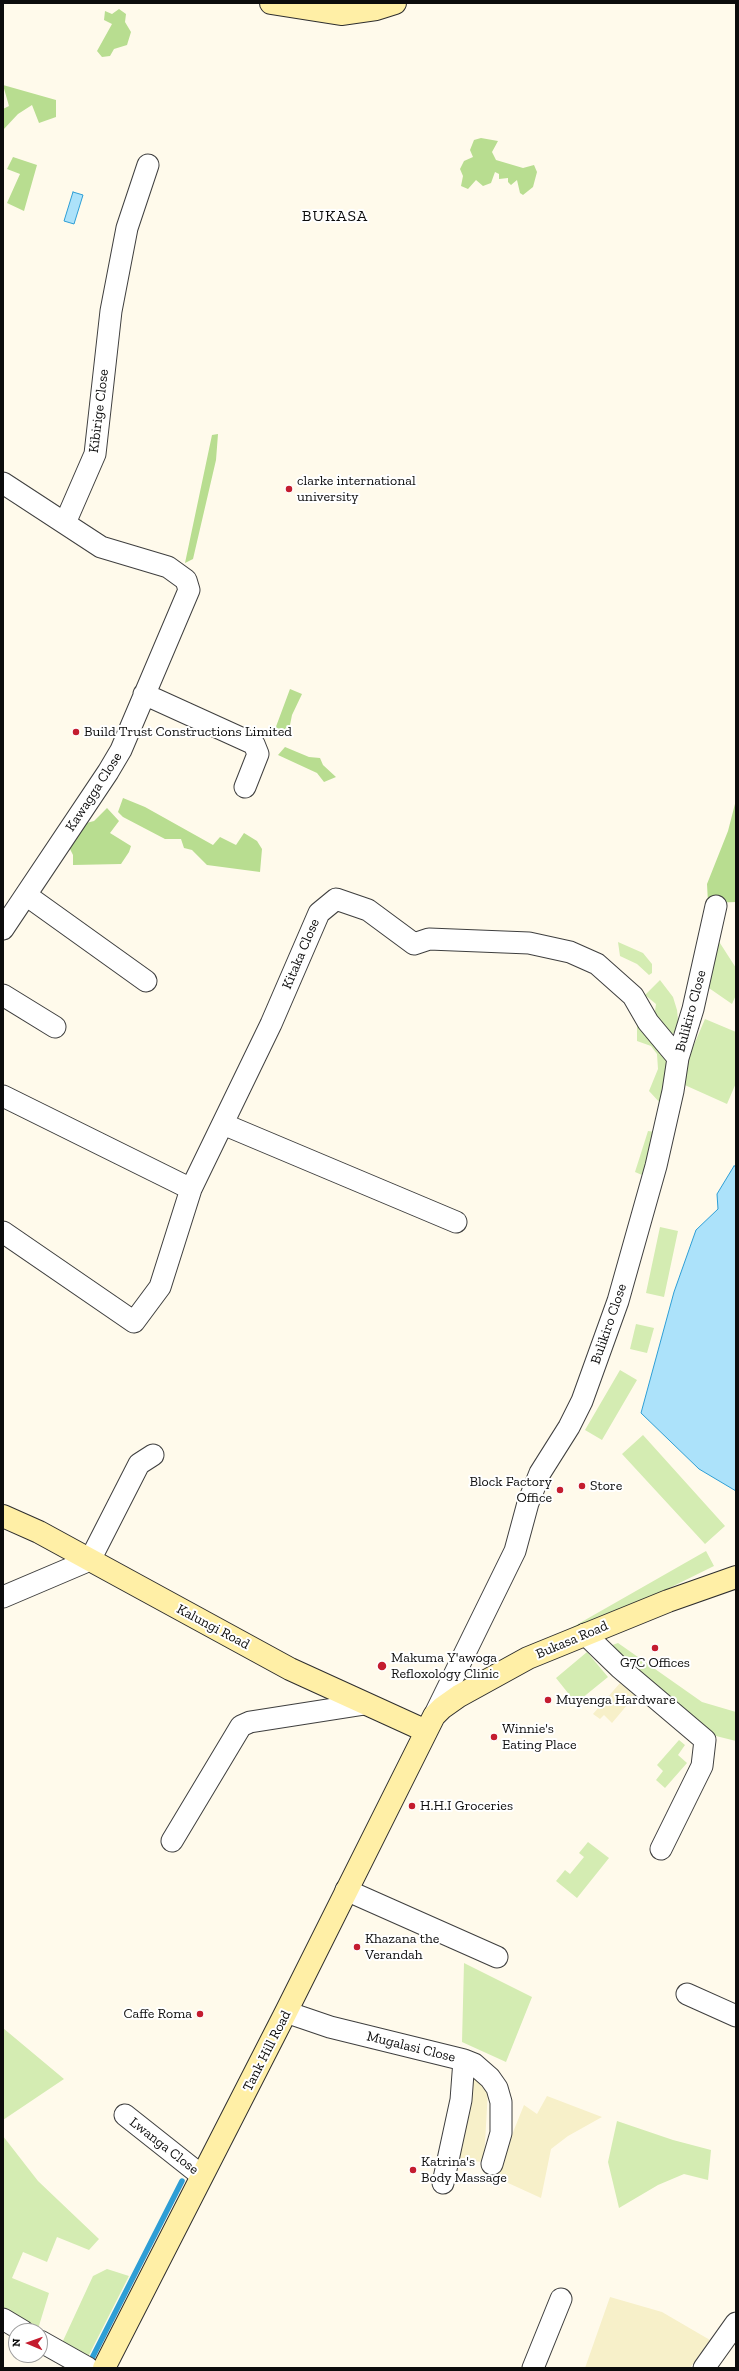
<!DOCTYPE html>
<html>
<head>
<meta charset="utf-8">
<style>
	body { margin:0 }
	#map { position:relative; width:739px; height:2371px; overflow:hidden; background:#fffaeb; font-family:"Zilla Slab",serif }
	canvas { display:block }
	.frame { position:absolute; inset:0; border:4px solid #0c0c0c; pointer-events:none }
	.north { position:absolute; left:8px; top:2323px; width:40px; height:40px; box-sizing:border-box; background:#fff; border:1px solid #9e9e9e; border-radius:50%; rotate:272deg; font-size:11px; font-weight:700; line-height:16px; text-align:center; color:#0c0c0c }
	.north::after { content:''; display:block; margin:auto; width:14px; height:18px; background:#c41c2f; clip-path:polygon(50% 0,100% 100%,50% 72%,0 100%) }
</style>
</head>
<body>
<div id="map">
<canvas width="739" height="2371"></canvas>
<div class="frame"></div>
<div class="north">N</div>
</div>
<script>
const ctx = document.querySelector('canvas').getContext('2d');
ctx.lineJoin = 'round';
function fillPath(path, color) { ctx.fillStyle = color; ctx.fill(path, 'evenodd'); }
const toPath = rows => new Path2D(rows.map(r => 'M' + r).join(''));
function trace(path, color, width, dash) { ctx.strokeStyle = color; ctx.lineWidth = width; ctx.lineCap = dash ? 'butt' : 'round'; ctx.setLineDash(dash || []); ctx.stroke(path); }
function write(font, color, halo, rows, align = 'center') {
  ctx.font = font + ' "Zilla Slab",serif'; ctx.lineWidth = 4; ctx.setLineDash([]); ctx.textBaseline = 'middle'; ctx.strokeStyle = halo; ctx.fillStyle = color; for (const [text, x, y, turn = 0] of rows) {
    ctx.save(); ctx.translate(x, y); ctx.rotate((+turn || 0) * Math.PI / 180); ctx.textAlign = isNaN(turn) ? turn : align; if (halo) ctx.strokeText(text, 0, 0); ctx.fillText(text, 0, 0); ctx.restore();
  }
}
fillPath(toPath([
	[620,1683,639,1699,637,1701,633,1698,612,1723,604,1715,600,1719,593,1714],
	[468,2074,488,2089,484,2162,457,2160],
	[547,2096,602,2117,568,2136,551,2149,541,2198,495,2177,524,2105,537,2114],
	[610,2297,662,2312,710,2340,690,2368,585,2368]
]), '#f7f0c9');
fillPath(toPath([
	[718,940,736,968,736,995,732,1004,706,986],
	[618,942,643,953,652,964,652,973,649,975,637,964,620,956],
	[660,980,673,997,677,1010,679,1029,672,1034,654,1018,656,1004,645,995],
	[637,1018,678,1041,662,1105,649,1091,658,1069,657,1054,651,1046,637,1041],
	[705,1019,736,1032,736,1083,727,1104,678,1082],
	[648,1131,656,1132,649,1178,635,1172],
	[660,1227,678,1231,664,1297,646,1293],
	[636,1324,654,1328,647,1353,630,1349],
	[620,1370,637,1380,602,1440,585,1430],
	[643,1435,725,1526,705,1544,622,1454],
	[706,1551,714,1566,576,1634,571,1628],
	[618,1643,702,1702,736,1712,736,1741,708,1734,604,1648],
	[587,1652,608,1677,576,1703,556,1678],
	[679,1740,685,1745,678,1755,687,1763,665,1788,656,1780,663,1771,657,1765],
	[588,1842,609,1858,577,1898,556,1881,565,1870,570,1874,584,1857,579,1853],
	[464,1963,532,1997,506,2062,462,2042],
	[3,2028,64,2079,3,2120],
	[617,2121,673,2140,711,2150,708,2180,684,2174,658,2185,619,2208,608,2162],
	[3,2136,38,2181,99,2239,89,2250,57,2237,47,2262,23,2252,12,2278,49,2293,38,2329,3,2311],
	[107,2269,129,2276,88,2357,62,2343,93,2276]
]), '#d4ecb2');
fillPath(toPath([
	[119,9,126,14,125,22,131,32,127,45,114,49,110,56,102,57,97,51,112,24,104,20,105,11,112,14],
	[3,85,56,100,56,117,39,123,32,105,18,114,3,130,3,109,9,106],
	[481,138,498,141,492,152,496,160,523,168,534,165,537,172,533,187,523,195,520,193,517,180,511,185,508,182,508,178,499,179,499,174,495,172,491,183,483,186,476,180,468,189,461,186,463,176,460,169,464,161,473,157,470,150,474,140],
	[13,157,37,165,24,211,7,203,20,174,7,169],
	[218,434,216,460,193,559,185,563,212,435],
	[290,689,302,694,292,715,289,730,274,732],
	[285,747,309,757,320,758,323,765,336,777,324,782,317,773,278,755],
	[123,798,145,807,213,845,220,837,236,845,244,833,257,841,262,849,260,872,207,865,192,850,184,848,181,839,165,839,123,817,118,812],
	[736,800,736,902,708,903,707,884,728,831],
	[107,808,119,821,110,833,131,846,129,852,121,864,73,865,73,855,64,837,71,827,94,821]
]), '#b8dd90');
const water = toPath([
	[73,192,83,195,74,224,64,221,73,192],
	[734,1166,736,1166,736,1491,699,1469,641,1413,674,1292,696,1230,718,1209,717,1194,734,1166]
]);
fillPath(water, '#ace2fa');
trace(water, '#2e9ed5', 1);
trace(toPath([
	[89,2364,182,2181]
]), '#2e9ed5', 5.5);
const street = toPath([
	[3,483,101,547,168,567,186,580,189,590,121,750,108,772,3,929],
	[65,523,95,454,111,311,127,228,148,165],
	[144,694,254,744,258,754,245,787],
	[26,895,146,981],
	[3,995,55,1027],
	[3,1096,191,1189],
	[223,1124,456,1222],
	[3,1232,134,1322,160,1287,191,1189,271,1024,319,913,336,899,368,910,414,944,429,939,529,943,570,952,597,964,633,996,648,1022,678,1058],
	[3,1597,90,1560,139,1464,153,1455],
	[585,1634,620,1668,705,1740,702,1766,661,1849],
	[434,1716,515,1551,528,1503,540,1473,569,1427,582,1401,618,1301,656,1166,673,1091,678,1058,693,1009,716,906],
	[172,1841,241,1726,250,1722,365,1704],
	[346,1890,497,1957],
	[687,1994,736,2016],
	[286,2012,330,2027,464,2060,461,2100,443,2183],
	[464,2060,474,2064,490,2078,497,2088,501,2102,501,2133,492,2164],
	[125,2115,202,2176],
	[3,2319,23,2331],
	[40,2341,88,2368],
	[533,2368,561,2299],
	[704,2368,736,2323]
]);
const secondary = toPath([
	[271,3,341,14,376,9,395,3],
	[3,1516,39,1532,290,1669,426,1731],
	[104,2368,286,2012,434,1716,442,1708,459,1696,528,1658,668,1601,736,1577]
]);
trace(street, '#3f3f3f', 23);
trace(secondary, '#2e2e2e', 24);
trace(street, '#fff', 21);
trace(secondary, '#ffefa6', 22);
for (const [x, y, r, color] of [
	[289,489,4,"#c41c2f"],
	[76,732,4,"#c41c2f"],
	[582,1486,4,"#c41c2f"],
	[560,1490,4,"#c41c2f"],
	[655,1648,4,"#c41c2f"],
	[382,1666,5,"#c41c2f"],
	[548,1700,4,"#c41c2f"],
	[494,1737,4,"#c41c2f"],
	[412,1806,4,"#c41c2f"],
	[357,1947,4,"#c41c2f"],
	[200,2014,4,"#c41c2f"],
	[413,2170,4,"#c41c2f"]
]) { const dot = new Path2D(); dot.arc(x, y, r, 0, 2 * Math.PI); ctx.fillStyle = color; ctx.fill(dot); trace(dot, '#fff', 1.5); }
write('14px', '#0c0c0c', '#fff', [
	["Kibirige Close",99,411,-83],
	["Kawagga Close",94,792,-57],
	["Kitaka Close",301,954,-67],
	["Bulikiro Close",691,1011,-75],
	["Bulikiro Close",609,1324,-71],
	["Kalungi Road",213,1627,28],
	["Bukasa Road",572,1640,-23],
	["Mugalasi Close",411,2047,14],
	["Tank Hill Road",267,2051,-63],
	["Lwanga Close",164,2146,38]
]);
write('14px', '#0c0c0c', '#fff', [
	["clarke international",297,481],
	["university",297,497],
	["Build Trust Constructions Limited",84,732],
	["Block Factory",552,1482,"right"],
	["Office",552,1498,"right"],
	["Store",590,1486],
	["Makuma Y'awoga",391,1658],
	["Refloxology Clinic",391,1674],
	["G7C Offices",655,1663,"center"],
	["Muyenga Hardware",556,1700],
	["Winnie's",502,1729],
	["Eating Place",502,1745],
	["H.H.I Groceries",420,1806],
	["Khazana the",365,1939],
	["Verandah",365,1955],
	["Caffe Roma",192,2014,"right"],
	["Katrina's",421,2162],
	["Body Massage",421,2178]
], 'left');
ctx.letterSpacing = '1px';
write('16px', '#0c0c0c', '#fff', [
	["BUKASA",335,216]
]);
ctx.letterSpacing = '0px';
</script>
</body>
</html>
